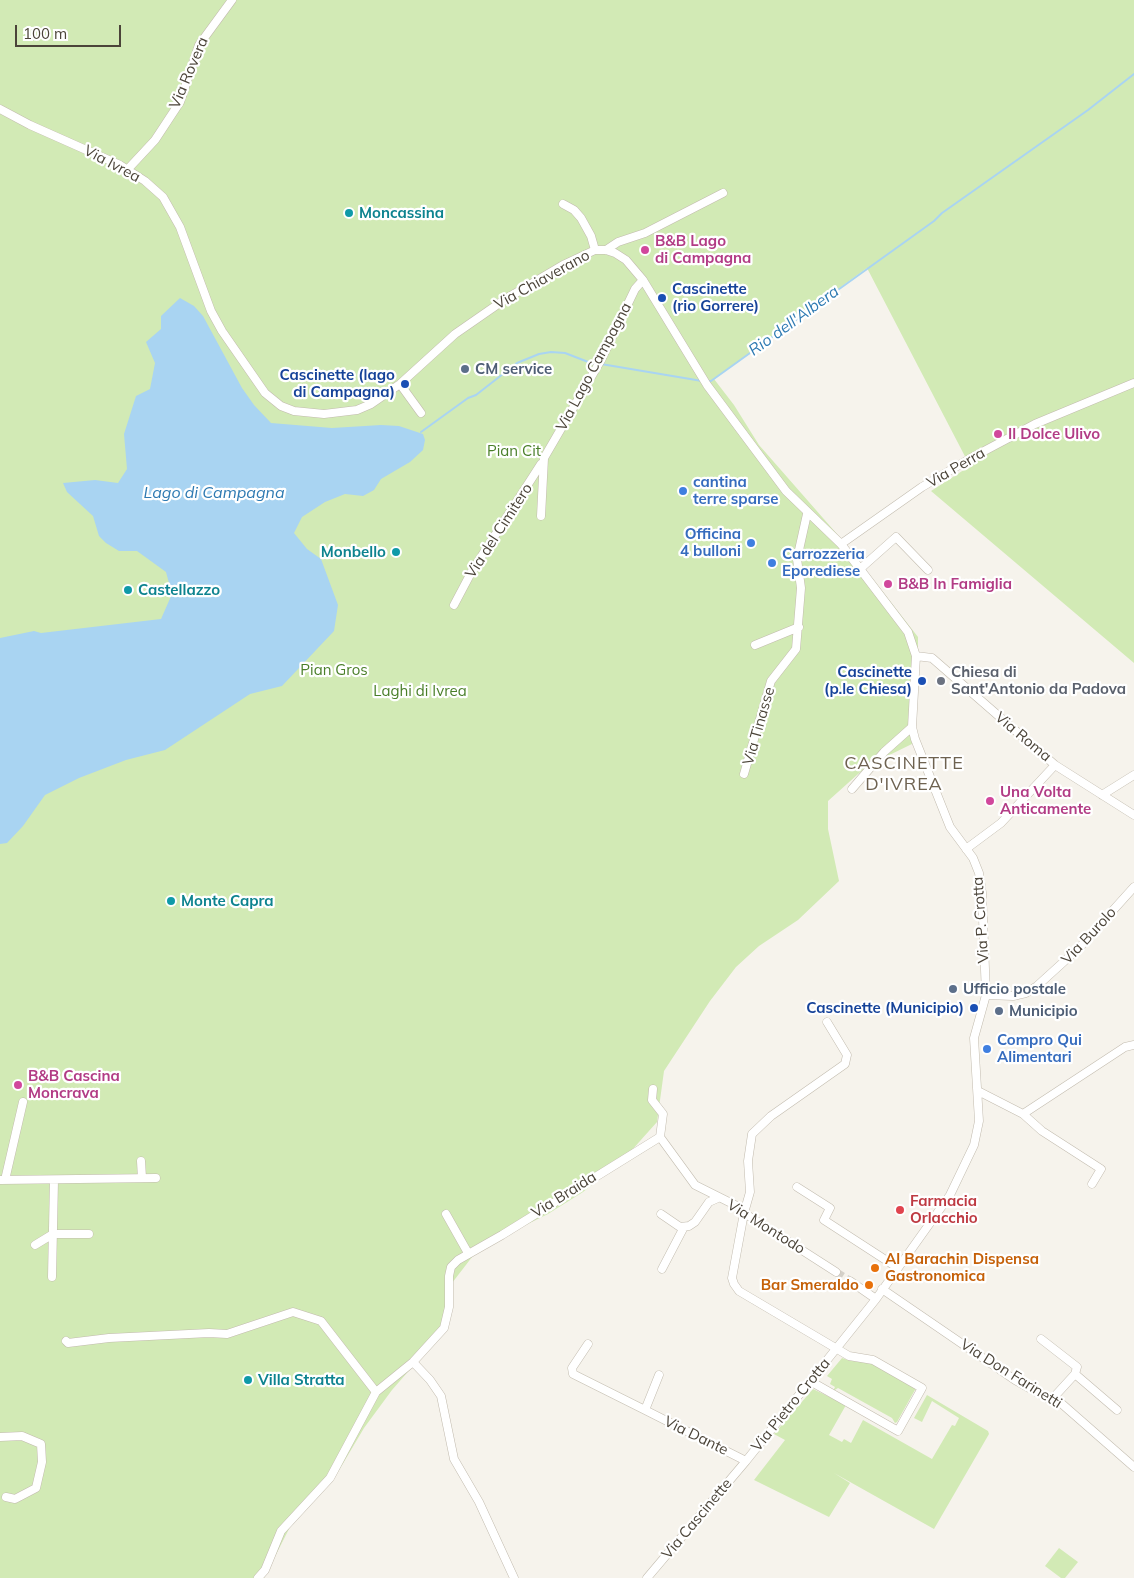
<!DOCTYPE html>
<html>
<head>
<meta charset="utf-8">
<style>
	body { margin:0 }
	#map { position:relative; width:1134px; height:1578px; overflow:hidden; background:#f6f3ec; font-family:Mulish,sans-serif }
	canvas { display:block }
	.scale { position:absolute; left:15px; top:25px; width:106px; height:22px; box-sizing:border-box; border:2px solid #4b4439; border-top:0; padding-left:6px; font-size:15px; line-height:18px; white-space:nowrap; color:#4b4439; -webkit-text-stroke:4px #fff; paint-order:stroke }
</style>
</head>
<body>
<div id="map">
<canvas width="1134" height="1578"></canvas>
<div class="scale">100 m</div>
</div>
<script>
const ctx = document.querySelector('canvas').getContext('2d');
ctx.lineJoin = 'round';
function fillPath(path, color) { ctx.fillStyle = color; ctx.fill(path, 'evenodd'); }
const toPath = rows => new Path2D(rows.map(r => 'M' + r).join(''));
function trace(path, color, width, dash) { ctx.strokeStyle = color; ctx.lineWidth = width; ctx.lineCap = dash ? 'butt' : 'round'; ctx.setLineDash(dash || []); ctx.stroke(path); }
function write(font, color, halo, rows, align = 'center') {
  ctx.font = font + ' Mulish,sans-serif'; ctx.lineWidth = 4.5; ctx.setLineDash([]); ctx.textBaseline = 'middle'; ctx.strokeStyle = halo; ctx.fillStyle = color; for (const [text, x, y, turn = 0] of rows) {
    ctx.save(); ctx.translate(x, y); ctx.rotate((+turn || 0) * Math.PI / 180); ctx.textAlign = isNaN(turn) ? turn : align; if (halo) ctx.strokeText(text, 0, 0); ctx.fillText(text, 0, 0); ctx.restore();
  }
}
fillPath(toPath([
	[0,0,1134,0,1134,663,931,491,970,466,867,268,714,379,734,405,759,445,844,542,918,637,918,686,913,727,916,742,867,766,828,801,828,829,839,881,798,920,759,946,736,967,710,1001,664,1071,657,1122,623,1160,583,1192,548,1214,479,1248,452,1283,445,1326,427,1350,392,1390,364,1428,335,1477,290,1527,264,1578,0,1578],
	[842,1358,851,1361,872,1362,916,1388,897,1422,895,1423,892,1418,838,1388,833,1391,835,1387,830,1384,832,1379,827,1376],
	[813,1389,846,1405,829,1435,842,1442,844,1439,851,1443,863,1420,932,1459,952,1425,955,1426,959,1418,932,1401,922,1422,914,1418,927,1395,988,1431,989,1434,934,1529,834,1473,850,1483,829,1517,754,1480,785,1440,774,1434],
	[1059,1548,1078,1562,1065,1578,1061,1578,1045,1566]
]), '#d2eab5');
fillPath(toPath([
	[180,298,194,306,203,316,242,388,254,405,271,423,332,428,381,425,399,426,423,434,425,440,423,450,410,462,381,479,374,490,363,496,345,494,325,502,302,517,294,533,307,549,321,559,338,605,334,631,282,686,250,694,165,750,126,760,79,778,45,795,23,826,7,843,0,844,0,638,34,631,41,633,161,619,172,594,166,572,137,551,119,551,106,543,99,536,93,516,67,492,63,483,95,480,118,483,127,469,124,434,136,396,150,389,155,363,146,342,161,329,161,316]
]), '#a9d4f2');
trace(toPath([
	[601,364,702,381],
	[707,381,711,381,934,221,942,213,1088,110,1134,74],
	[421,432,468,398,476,395,517,363,539,354,551,352,565,353,596,365]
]), '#a9d4f2', 2);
trace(toPath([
	[836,1272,850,1281]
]), '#d4d0c8', 8, [8, 4]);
const minor = toPath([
	[0,109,30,125,120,165,145,181,163,197,180,227,211,311,222,331,265,393,281,406,294,411,324,414,357,410,371,404,400,384,455,334,504,300,565,264,595,250,606,250,615,253,626,260,643,280,707,385,786,491,841,544,908,632,916,656,912,727,915,739,950,827,973,858,979,873,982,893,986,995,974,1038,979,1121,974,1145,950,1195,876,1299,746,1461,647,1578],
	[128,169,155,140,180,102,199,45,232,0],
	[563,204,574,210,581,218,591,236,595,250],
	[606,250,618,242,645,233,723,193],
	[400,384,421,413],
	[541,516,544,458,601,360,635,289,643,280],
	[841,544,922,487,971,458,1035,424,1134,383],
	[860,569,896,537,928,570],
	[454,605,472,571,541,464],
	[755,645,799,627],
	[916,656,932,658,1055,765,1134,815],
	[744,774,771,681,796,649,801,588,797,559,807,514],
	[852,789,884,752,912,727],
	[1102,795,1134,775],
	[966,849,1001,823,1055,765],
	[986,995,1013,996,1026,993,1037,986,1080,947,1134,887],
	[653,1089,652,1100,663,1114,660,1137],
	[978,1091,1023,1114,1125,1047,1134,1045],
	[1023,1114,1042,1131,1101,1169,1092,1184],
	[660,1137,695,1185,737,1206,744,1213,836,1272],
	[141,1161,142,1178],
	[0,1180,156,1178],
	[5,1180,23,1102],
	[797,1187,830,1208,824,1220,898,1268],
	[446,1214,468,1253],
	[661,1214,680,1227,689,1226,695,1222,709,1202,718,1198],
	[35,1245,53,1234,89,1234],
	[662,1269,684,1227],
	[52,1277,54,1180],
	[850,1281,876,1299],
	[882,1289,1015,1380,1047,1398,1054,1397,1134,1467],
	[1041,1339,1077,1367,1075,1374,1054,1397],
	[66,1341,68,1343,109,1338,209,1333,227,1334,293,1312,321,1321,376,1392],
	[588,1344,572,1368,573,1374,645,1410],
	[413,1362,430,1380,441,1396,454,1459,479,1502,514,1578],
	[1075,1374,1117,1410],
	[659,1375,645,1410,746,1461],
	[810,1381,898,1431,922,1388,873,1360,849,1356,739,1291,734,1284,732,1278,744,1213,750,1192,748,1161,752,1134,771,1116,845,1064,847,1055,827,1022],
	[0,1437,22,1436,41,1444,42,1462,36,1488,15,1499,6,1497],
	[258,1578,265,1570,281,1531,330,1478,376,1392,413,1362,444,1328,449,1307,449,1276,451,1267,458,1260,502,1235,660,1137]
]);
trace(minor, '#c2bbae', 9);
trace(minor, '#fff', 8);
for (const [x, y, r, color] of [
	[349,213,5,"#0f9aa8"],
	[645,250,5,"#d1479c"],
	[662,298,5,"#1a4fb4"],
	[465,369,5,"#5c6f8a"],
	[405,384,5,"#1a4fb4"],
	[998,434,5,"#d1479c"],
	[683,491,5,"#3f7fe0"],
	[751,543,5,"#3f7fe0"],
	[396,552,5,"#0f9aa8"],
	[772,563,5,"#3f7fe0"],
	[888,584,5,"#d1479c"],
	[128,590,5,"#0f9aa8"],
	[922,681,5,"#1a4fb4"],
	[941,681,5,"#6b7280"],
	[990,801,5,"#d1479c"],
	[171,901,5,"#0f9aa8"],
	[953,989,5,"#5c6f8a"],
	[974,1008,5,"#1a4fb4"],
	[999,1011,5,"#5c6f8a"],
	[987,1049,5,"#3f7fe0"],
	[18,1085,5,"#d1479c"],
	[900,1210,5,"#e0444e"],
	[875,1268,5,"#e8710a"],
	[869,1285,5,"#e8710a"],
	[248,1380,5,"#0f9aa8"]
]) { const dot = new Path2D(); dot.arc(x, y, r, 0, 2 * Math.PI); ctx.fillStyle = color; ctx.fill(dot); trace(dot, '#fff', 2); }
write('15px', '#4b4439', '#fff', [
	["Via Rovera",189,73,-67],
	["Via Ivrea",112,164,28],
	["Via Chiaverano",542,280,-29],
	["Via Lago Campagna",594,367,-62],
	["Via Perra",956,468,-30],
	["Via del Cimitero",499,531,-57],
	["Via Tinasse",759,726,-74],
	["Via Roma",1023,737,40],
	["Via P. Crotta",981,920,-94],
	["Via Burolo",1089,936,-47],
	["Via Braida",564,1195,-32],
	["Via Montodo",766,1227,32],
	["Via Don Farinetti",1011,1374,32],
	["Via Pietro Crotta",791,1405,-51],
	["Via Dante",696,1436,26],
	["Via Cascinette",697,1519,-50]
]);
write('bold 15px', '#0d838f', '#fff', [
	["Moncassina",359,213],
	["Monbello",386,552,"right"],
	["Castellazzo",138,590],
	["Monte Capra",181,901],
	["Villa Stratta",258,1380]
], 'left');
write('bold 15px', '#b23c85', '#fff', [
	["B&B Lago",655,241],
	["di Campagna",655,258],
	["Il Dolce Ulivo",1008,434],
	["B&B In Famiglia",898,584],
	["Una Volta",1000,792],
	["Anticamente",1000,809],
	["B&B Cascina",28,1076],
	["Moncrava",28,1093]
], 'left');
write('bold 15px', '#164399', '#fff', [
	["Cascinette",672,289,"left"],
	["(rio Gorrere)",672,306,"left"],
	["Cascinette (lago",395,375],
	["di Campagna)",395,392],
	["Cascinette",912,672],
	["(p.le Chiesa)",912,689],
	["Cascinette (Municipio)",964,1008]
], 'right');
write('bold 15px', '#4e5e75', '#fff', [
	["CM service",475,369],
	["Ufficio postale",963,989],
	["Municipio",1009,1011]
], 'left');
write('15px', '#4a7f2a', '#fff', [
	["Pian Cit",514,451],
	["Pian Gros",334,670],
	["Laghi di Ivrea",420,691]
]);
write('bold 15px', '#366cbe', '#fff', [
	["cantina",693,482],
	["terre sparse",693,499],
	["Officina",741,534,"right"],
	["4 bulloni",741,551,"right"],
	["Carrozzeria",782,554],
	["Eporediese",782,571],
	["Compro Qui",997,1040],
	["Alimentari",997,1057]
], 'left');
write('bold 15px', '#5b616d', '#fff', [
	["Chiesa di",951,672],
	["Sant'Antonio da Padova",951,689]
], 'left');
write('bold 15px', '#be3a42', '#fff', [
	["Farmacia",910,1201],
	["Orlacchio",910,1218]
], 'left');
write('bold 15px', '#c56008', '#fff', [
	["Al Barachin Dispensa",885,1259],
	["Gastronomica",885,1276],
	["Bar Smeraldo",859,1285,"right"]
], 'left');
write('italic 16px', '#2e7ab2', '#fff', [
	["Rio dell'Albera",794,321,-36],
	["Lago di Campagna",214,493]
]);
ctx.letterSpacing = '1px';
write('18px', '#6e6250', '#fff', [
	["CASCINETTE",904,764],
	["D'IVREA",904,785]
]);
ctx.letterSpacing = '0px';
</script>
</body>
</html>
